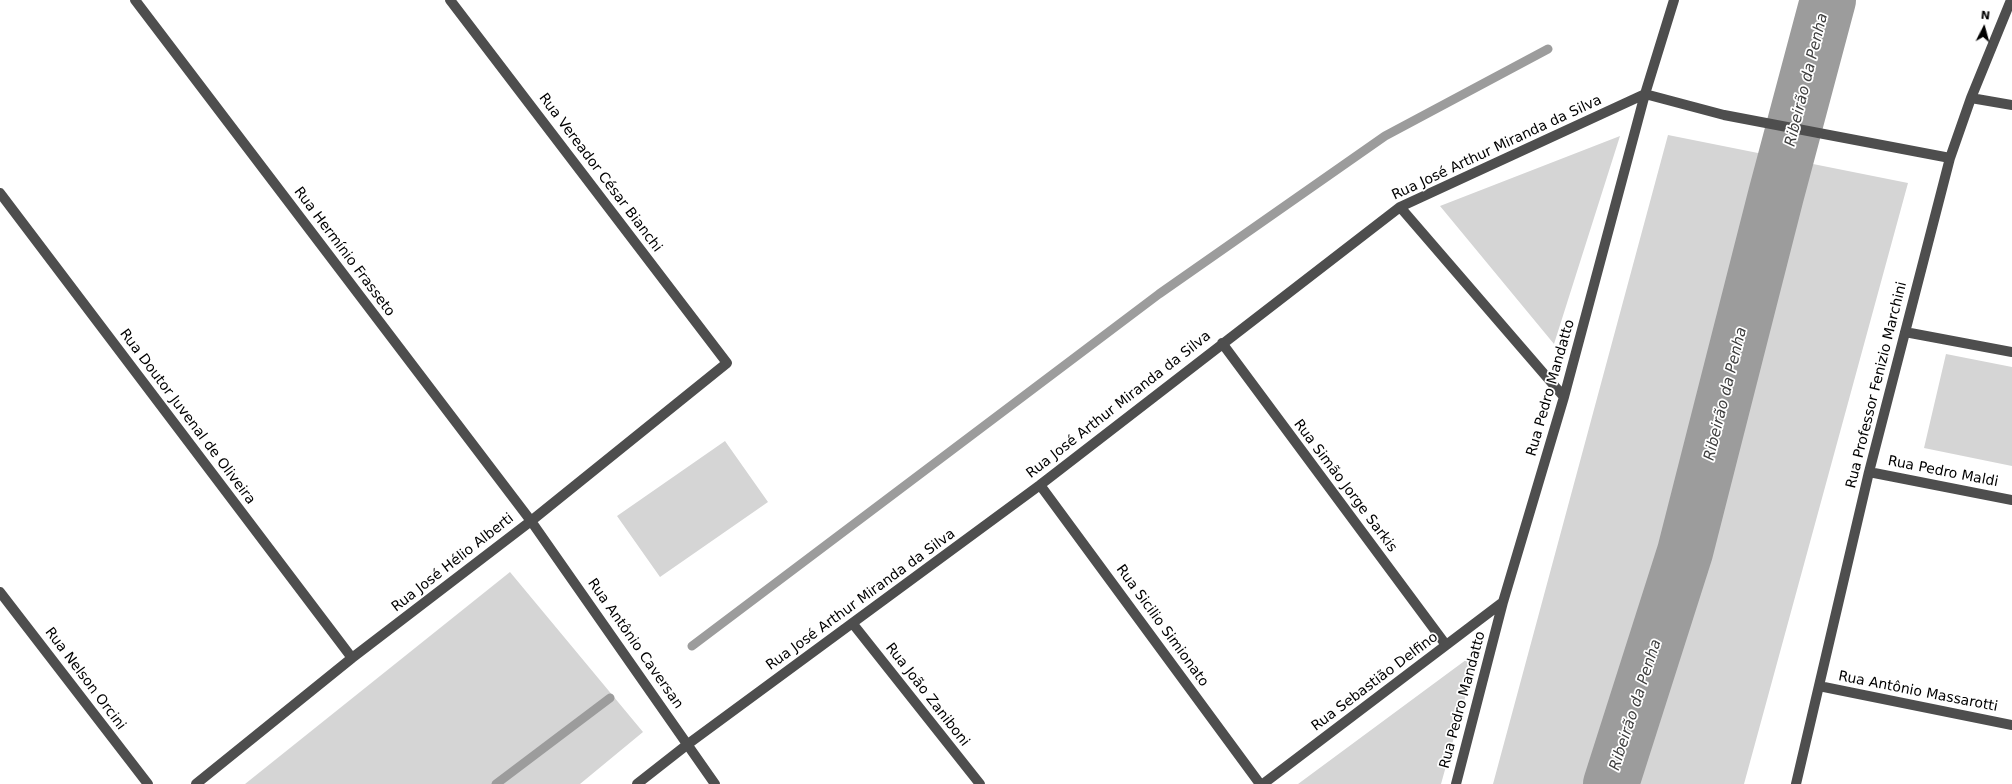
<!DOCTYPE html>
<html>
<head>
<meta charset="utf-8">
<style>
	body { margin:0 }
	#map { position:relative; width:2012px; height:784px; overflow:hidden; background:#fff; font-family:"DejaVu Sans",sans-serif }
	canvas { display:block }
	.north { position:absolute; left:1964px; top:8px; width:40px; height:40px; -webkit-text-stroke:3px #fff; paint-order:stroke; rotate:6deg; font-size:11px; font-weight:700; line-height:16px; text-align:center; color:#000 }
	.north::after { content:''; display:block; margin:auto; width:14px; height:18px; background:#000; clip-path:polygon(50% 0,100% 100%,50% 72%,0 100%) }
</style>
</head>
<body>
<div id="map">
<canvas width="2012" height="784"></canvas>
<div class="north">N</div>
</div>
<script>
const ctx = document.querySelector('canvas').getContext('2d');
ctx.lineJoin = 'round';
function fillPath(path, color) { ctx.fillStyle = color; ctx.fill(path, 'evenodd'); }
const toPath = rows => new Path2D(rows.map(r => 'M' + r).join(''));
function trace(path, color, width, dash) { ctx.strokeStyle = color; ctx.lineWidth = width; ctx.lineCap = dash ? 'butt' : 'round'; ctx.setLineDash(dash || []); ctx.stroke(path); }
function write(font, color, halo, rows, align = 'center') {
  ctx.font = font + ' "DejaVu Sans",sans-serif'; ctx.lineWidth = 3.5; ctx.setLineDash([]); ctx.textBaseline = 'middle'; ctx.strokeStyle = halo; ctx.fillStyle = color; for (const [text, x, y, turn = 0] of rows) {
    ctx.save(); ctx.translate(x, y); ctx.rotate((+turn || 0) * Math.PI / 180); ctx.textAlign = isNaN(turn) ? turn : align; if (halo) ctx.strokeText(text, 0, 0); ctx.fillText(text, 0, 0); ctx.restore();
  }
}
fillPath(toPath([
	[1668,135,1908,183,1744,784,1493,784],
	[1620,136,1554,344,1440,206],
	[1946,354,2012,367,2012,466,1924,448],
	[725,441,768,502,660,577,617,516],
	[510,572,643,732,580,784,245,784],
	[1478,651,1441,784,1298,784]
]), '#d5d5d5');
trace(toPath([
	[692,646,1159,294,1385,136,1548,49],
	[496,784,610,698]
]), '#9c9c9c', 9);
trace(toPath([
	[1611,784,1685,552,1776,195,1828,0]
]), '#9c9c9c', 56);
trace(toPath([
	[135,0,531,521,715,784],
	[1971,98,2012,105],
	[0,193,352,658],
	[1400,207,1564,397],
	[1905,332,2012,352],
	[1222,343,1446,645],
	[1869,472,2012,500],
	[1040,485,1260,784],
	[0,592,148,784],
	[853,624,980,784],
	[1819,686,2012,725],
	[196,784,352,658,531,521,727,363,450,0],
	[637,784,688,744,1040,485,1400,207,1645,94,1724,115,1950,158],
	[1263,784,1503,602],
	[1456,784,1503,602,1564,397,1645,94,1674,0],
	[1796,784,1869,472,1950,158,1971,98,2011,0]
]), '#4e4e4e', 10);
write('14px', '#000', '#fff', [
	["Rua José Arthur Miranda da Silva",1497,148,-25],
	["Rua Vereador César Bianchi",600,173,53],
	["Rua Hermínio Frasseto",344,252,53],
	["Rua Professor Fenizio Marchini",1877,385,-76],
	["Rua Pedro Mandatto",1551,388,-74],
	["Rua José Arthur Miranda da Silva",1119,405,-38],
	["Rua Doutor Juvenal de Oliveira",187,417,53],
	["Rua Pedro Maldi",1943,472,11],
	["Rua Simão Jorge Sarkis",1345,486,53],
	["Rua José Hélio Alberti",453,563,-38],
	["Rua José Arthur Miranda da Silva",861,600,-36],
	["Rua Sicilio Simionato",1162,626,54],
	["Rua Antônio Caversan",635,644,55],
	["Rua Nelson Orcini",85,679,53],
	["Rua Sebastião Delfino",1375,682,-37],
	["Rua Antônio Massarotti",1918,692,11],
	["Rua João Zaniboni",927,695,52],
	["Rua Pedro Mandatto",1463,700,-75]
]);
write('italic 15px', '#3d3d3d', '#fff', [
	["Ribeirão da Penha",1807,80,-76],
	["Ribeirão da Penha",1726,394,-76],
	["Ribeirão da Penha",1636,705,-72]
]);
</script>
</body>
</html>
